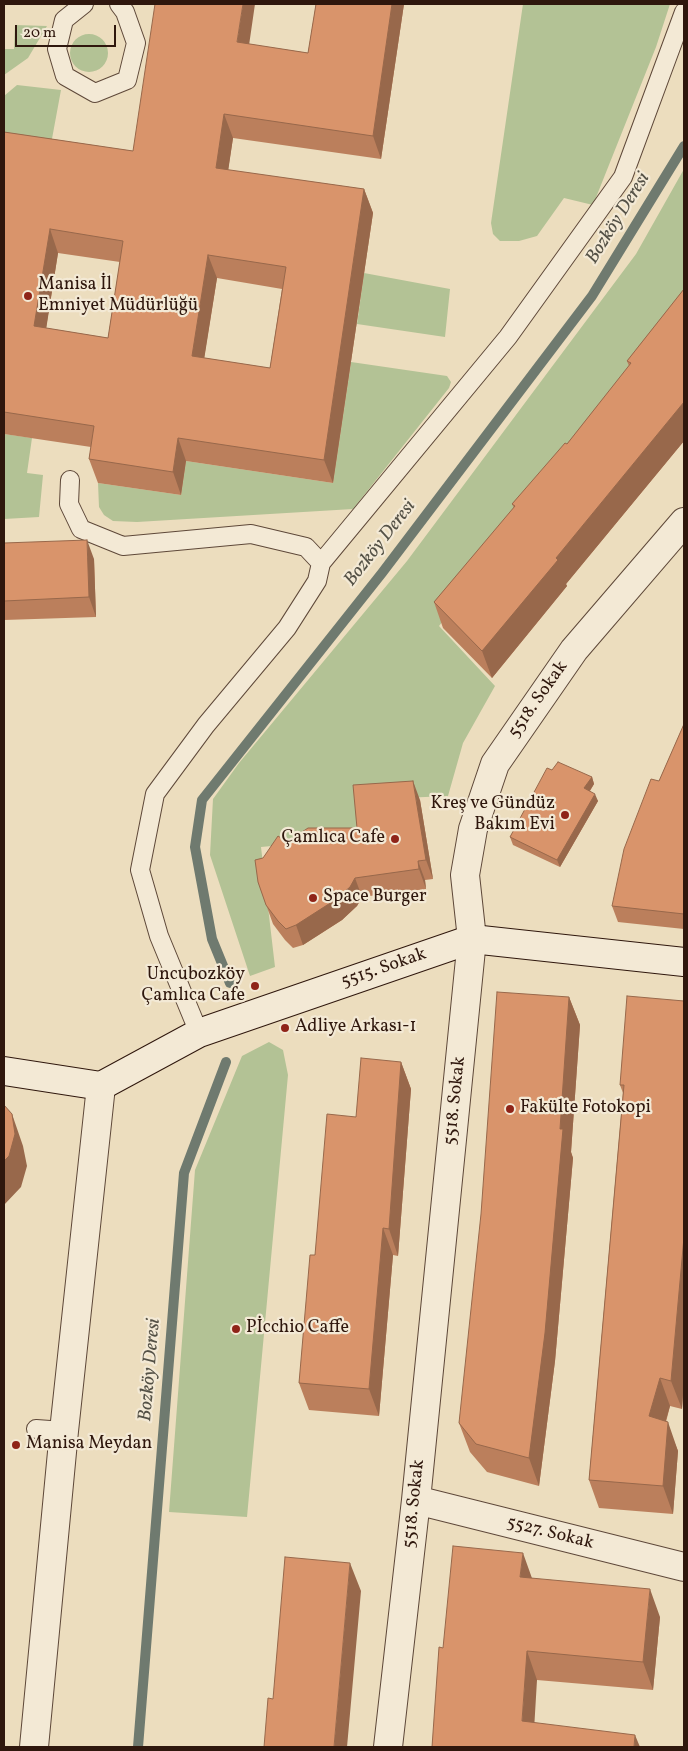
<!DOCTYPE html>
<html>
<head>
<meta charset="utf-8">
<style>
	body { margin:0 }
	#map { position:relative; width:688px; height:1751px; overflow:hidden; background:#ecddbe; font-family:Vollkorn,serif }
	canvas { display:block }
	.frame { position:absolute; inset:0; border:5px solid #2f170d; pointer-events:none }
	.scale { position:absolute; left:15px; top:25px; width:101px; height:22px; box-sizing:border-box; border:2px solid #2f170d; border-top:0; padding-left:6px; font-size:15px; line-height:18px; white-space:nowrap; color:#2f170d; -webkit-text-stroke:4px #f3e9d5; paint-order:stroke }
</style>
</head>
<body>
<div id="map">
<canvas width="688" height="1751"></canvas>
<div class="frame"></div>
<div class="scale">20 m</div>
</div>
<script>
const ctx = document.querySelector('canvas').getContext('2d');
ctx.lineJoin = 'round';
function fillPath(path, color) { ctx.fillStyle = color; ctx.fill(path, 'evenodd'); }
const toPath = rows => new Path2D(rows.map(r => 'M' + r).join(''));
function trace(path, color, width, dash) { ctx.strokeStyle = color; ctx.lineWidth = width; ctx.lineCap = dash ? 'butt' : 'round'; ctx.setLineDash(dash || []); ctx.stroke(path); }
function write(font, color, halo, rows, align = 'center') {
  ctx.font = font + ' Vollkorn,serif'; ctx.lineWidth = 4.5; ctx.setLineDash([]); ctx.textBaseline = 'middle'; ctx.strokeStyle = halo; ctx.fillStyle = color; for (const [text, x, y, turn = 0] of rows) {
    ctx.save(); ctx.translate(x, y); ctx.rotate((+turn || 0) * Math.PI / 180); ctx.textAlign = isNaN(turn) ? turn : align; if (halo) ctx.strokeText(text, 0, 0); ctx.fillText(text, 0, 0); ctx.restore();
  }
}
fillPath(toPath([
	[523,4,670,4,656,47,593,205,564,198,537,236,519,241,500,241,493,234,491,223],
	[15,25,47,26,28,58,4,75,4,49,14,49],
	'70 53a19 19 0 1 1 38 0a19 19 0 1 1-38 0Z',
	[17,85,61,90,49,155,4,149,4,96],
	[684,169,684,316,439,626,495,686,463,743,448,796,357,800,357,838,261,847,275,967,250,976,210,855,213,799,239,763,407,561,636,254],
	[364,273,450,289,445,337,357,324],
	[351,362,447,376,451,382,449,388,353,509,137,522,113,521,104,515,99,507,98,483,181,495,186,461,333,483],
	[4,434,32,438,27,473,43,475,39,517,4,519],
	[269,1042,283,1050,288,1075,247,1517,169,1512,195,1170,242,1056]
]), '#b3c295');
trace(toPath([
	[230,983,212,939,195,847,202,800,382,573,592,296,684,146],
	[138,1747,184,1173,226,1062]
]), '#6f7a6f', 10);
const lane = toPath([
	[84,4,64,20,57,49,65,76,95,93,127,80,136,43,125,12,119,4],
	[70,480,69,504,81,529,123,546,251,534,306,547,321,563,317,581,287,628,206,725,155,794,140,870,159,936,199,1033],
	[321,563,508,337,623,177,684,12],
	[36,1429,64,1431]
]);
const street = toPath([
	[416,1500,684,1567],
	[34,1747,64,1431,101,1086],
	[388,1747,416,1500,472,939,465,875,473,829,495,764,574,650,684,522]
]);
const secondary = toPath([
	[4,1071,101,1086,199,1033,472,939,684,962]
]);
trace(lane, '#5e4839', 20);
trace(street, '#5e4839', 30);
trace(secondary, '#2f170d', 30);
trace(lane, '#f3e9d5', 18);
trace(street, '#f3e9d5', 28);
trace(secondary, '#f3e9d5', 28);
fillPath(toPath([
	[316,4,404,4,381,159,233,138,228,170,364,189,373,213,333,483,186,461,181,495,98,483,89,459,91,447,4,434,4,132,133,151,249,44,308,53],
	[58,253,120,262,108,338,46,328],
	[217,278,282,289,270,368,204,358],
	[684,289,684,441,566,584,567,586,492,678,443,628,434,602,514,508,512,504,567,444,629,366,627,361],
	[4,543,94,559,96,617,4,620],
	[684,724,684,929,618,922,612,906,659,781],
	[552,770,592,777,594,784,590,791,598,801,560,867,513,845,510,837],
	[420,800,433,879,425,880,426,889,362,897,357,906,342,920,303,945,293,948,285,940,273,924,258,882,263,858,287,842,357,828],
	[569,997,580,1025,571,1152,573,1158,555,1361,539,1486,487,1472,470,1452,459,1423],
	[684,1001,684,1380,682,1409,670,1406,666,1422,678,1451,673,1514,599,1508,589,1480,623,1093,620,1085],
	[401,1062,411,1089,398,1256,393,1255,379,1416,309,1410,299,1383,315,1255,356,1117],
	[532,1578,660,1617,653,1690,537,1680,432,1747,443,1648]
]), '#bb7f5c');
fillPath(toPath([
	[243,4,255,4,246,66,237,42],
	[392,4,404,4,381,159,373,136],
	[224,114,233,138,225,192,216,168],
	[364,189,373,213,333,483,324,460],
	[50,229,58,253,43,349,34,326],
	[208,255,217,278,201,379,192,356],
	[684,402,684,441,566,584,567,586,492,678,482,651,556,558],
	[178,438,186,461,181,495,173,472],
	[87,540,94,559,96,617,89,597],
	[592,777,594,784,587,795,584,788],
	[413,781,420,800,433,879,426,860],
	[595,794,598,801,560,867,557,860],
	[418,861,425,880,426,889,419,869],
	[355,878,362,897,357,906,342,920,303,945,296,925],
	[569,997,580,1025,571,1152,573,1158,555,1361,539,1486,529,1458,560,1129],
	[401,1062,411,1089,398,1256,389,1229],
	[12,1114,23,1146,27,1166,21,1187,4,1205,4,1161],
	[383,1228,393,1255,379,1416,369,1389],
	[684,1237,684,1380,682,1409,671,1381],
	[660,1378,670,1406,659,1444,649,1416],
	[668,1422,678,1451,673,1514,663,1486],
	[523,1553,533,1581,520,1577],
	[350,1563,361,1591,347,1747,334,1747],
	[650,1589,660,1617,653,1690,643,1662],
	[527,1651,537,1680,533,1747,522,1721],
	[635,1735,640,1747,634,1747]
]), '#98684b');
const building = toPath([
	[155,4,243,4,237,42,308,53,316,4,392,4,373,136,224,114,216,168,364,189,324,460,178,438,173,472,89,459,94,426,4,412,4,132,133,151,155,4],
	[50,229,123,241,108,338,34,326,50,229],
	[208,255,286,267,270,368,192,356,208,255],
	[684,289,684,402,556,558,558,560,482,651,434,602,515,506,512,504,565,443,567,444,631,363,627,361,684,289],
	[87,540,89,597,4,601,4,543,87,540],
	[684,724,684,914,612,906,624,849,651,779,659,781,684,724],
	[558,762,592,777,584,788,595,794,557,860,510,837,547,768,552,770,558,762],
	[413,781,426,860,418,861,419,869,355,878,350,887,335,900,296,925,286,929,278,921,266,905,258,882,255,860,263,858,278,836,287,842,308,828,357,828,353,785,413,781],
	[497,992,569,997,560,1129,563,1129,545,1333,529,1458,476,1444,459,1423,481,1214,497,992],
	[627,996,684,1001,684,1237,671,1381,660,1378,649,1416,668,1422,663,1486,589,1480,624,1085,620,1085,627,996],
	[361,1058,401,1062,389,1229,383,1228,369,1389,299,1383,310,1255,315,1255,327,1114,356,1117,361,1058],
	[4,1105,12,1114,15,1134,9,1156,4,1161,4,1105],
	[453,1546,523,1553,520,1577,650,1589,643,1662,527,1651,522,1721,635,1735,634,1747,432,1747,439,1647,443,1648,453,1546],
	[285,1557,350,1563,334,1747,264,1747,268,1698,273,1699,285,1557]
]);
fillPath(building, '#d9946b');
trace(building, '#98684b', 1);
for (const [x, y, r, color] of [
	[28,296,5,"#8f2418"],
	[565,815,5,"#8f2418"],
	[395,839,5,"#8f2418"],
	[313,898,5,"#8f2418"],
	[255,986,5,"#8f2418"],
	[285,1028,5,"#8f2418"],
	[510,1109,5,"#8f2418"],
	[236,1329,5,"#8f2418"],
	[16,1445,5,"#8f2418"]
]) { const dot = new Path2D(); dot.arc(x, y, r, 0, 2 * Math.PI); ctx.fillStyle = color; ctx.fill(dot); trace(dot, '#f3e9d5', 2); }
write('18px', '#2f170d', '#f3e9d5', [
	["Manisa İl",38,286],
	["Emniyet Müdürlüğü",38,307],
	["Kreş ve Gündüz",555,805,"right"],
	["Bakım Evi",555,826,"right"],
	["Çamlıca Cafe",385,839,"right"],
	["Space Burger",323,898],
	["Uncubozköy",245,976,"right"],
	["Çamlıca Cafe",245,997,"right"],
	["Adliye Arkası-1",295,1028],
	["Fakülte Fotokopi",520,1109],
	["Pİcchio Caffe",246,1329],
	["Manisa Meydan",26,1445]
], 'left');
write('18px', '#2f170d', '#f3e9d5', [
	["5518. Sokak",539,700,-55],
	["5515. Sokak",384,969,-19],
	["5518. Sokak",456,1101,-84],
	["5518. Sokak",415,1504,-84],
	["5527. Sokak",550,1534,14]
]);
write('italic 19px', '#545146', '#f3e9d5', [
	["Bozköy Deresi",619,219,-58],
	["Bozköy Deresi",381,544,-52],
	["Bozköy Deresi",151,1370,-85]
]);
</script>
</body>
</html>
